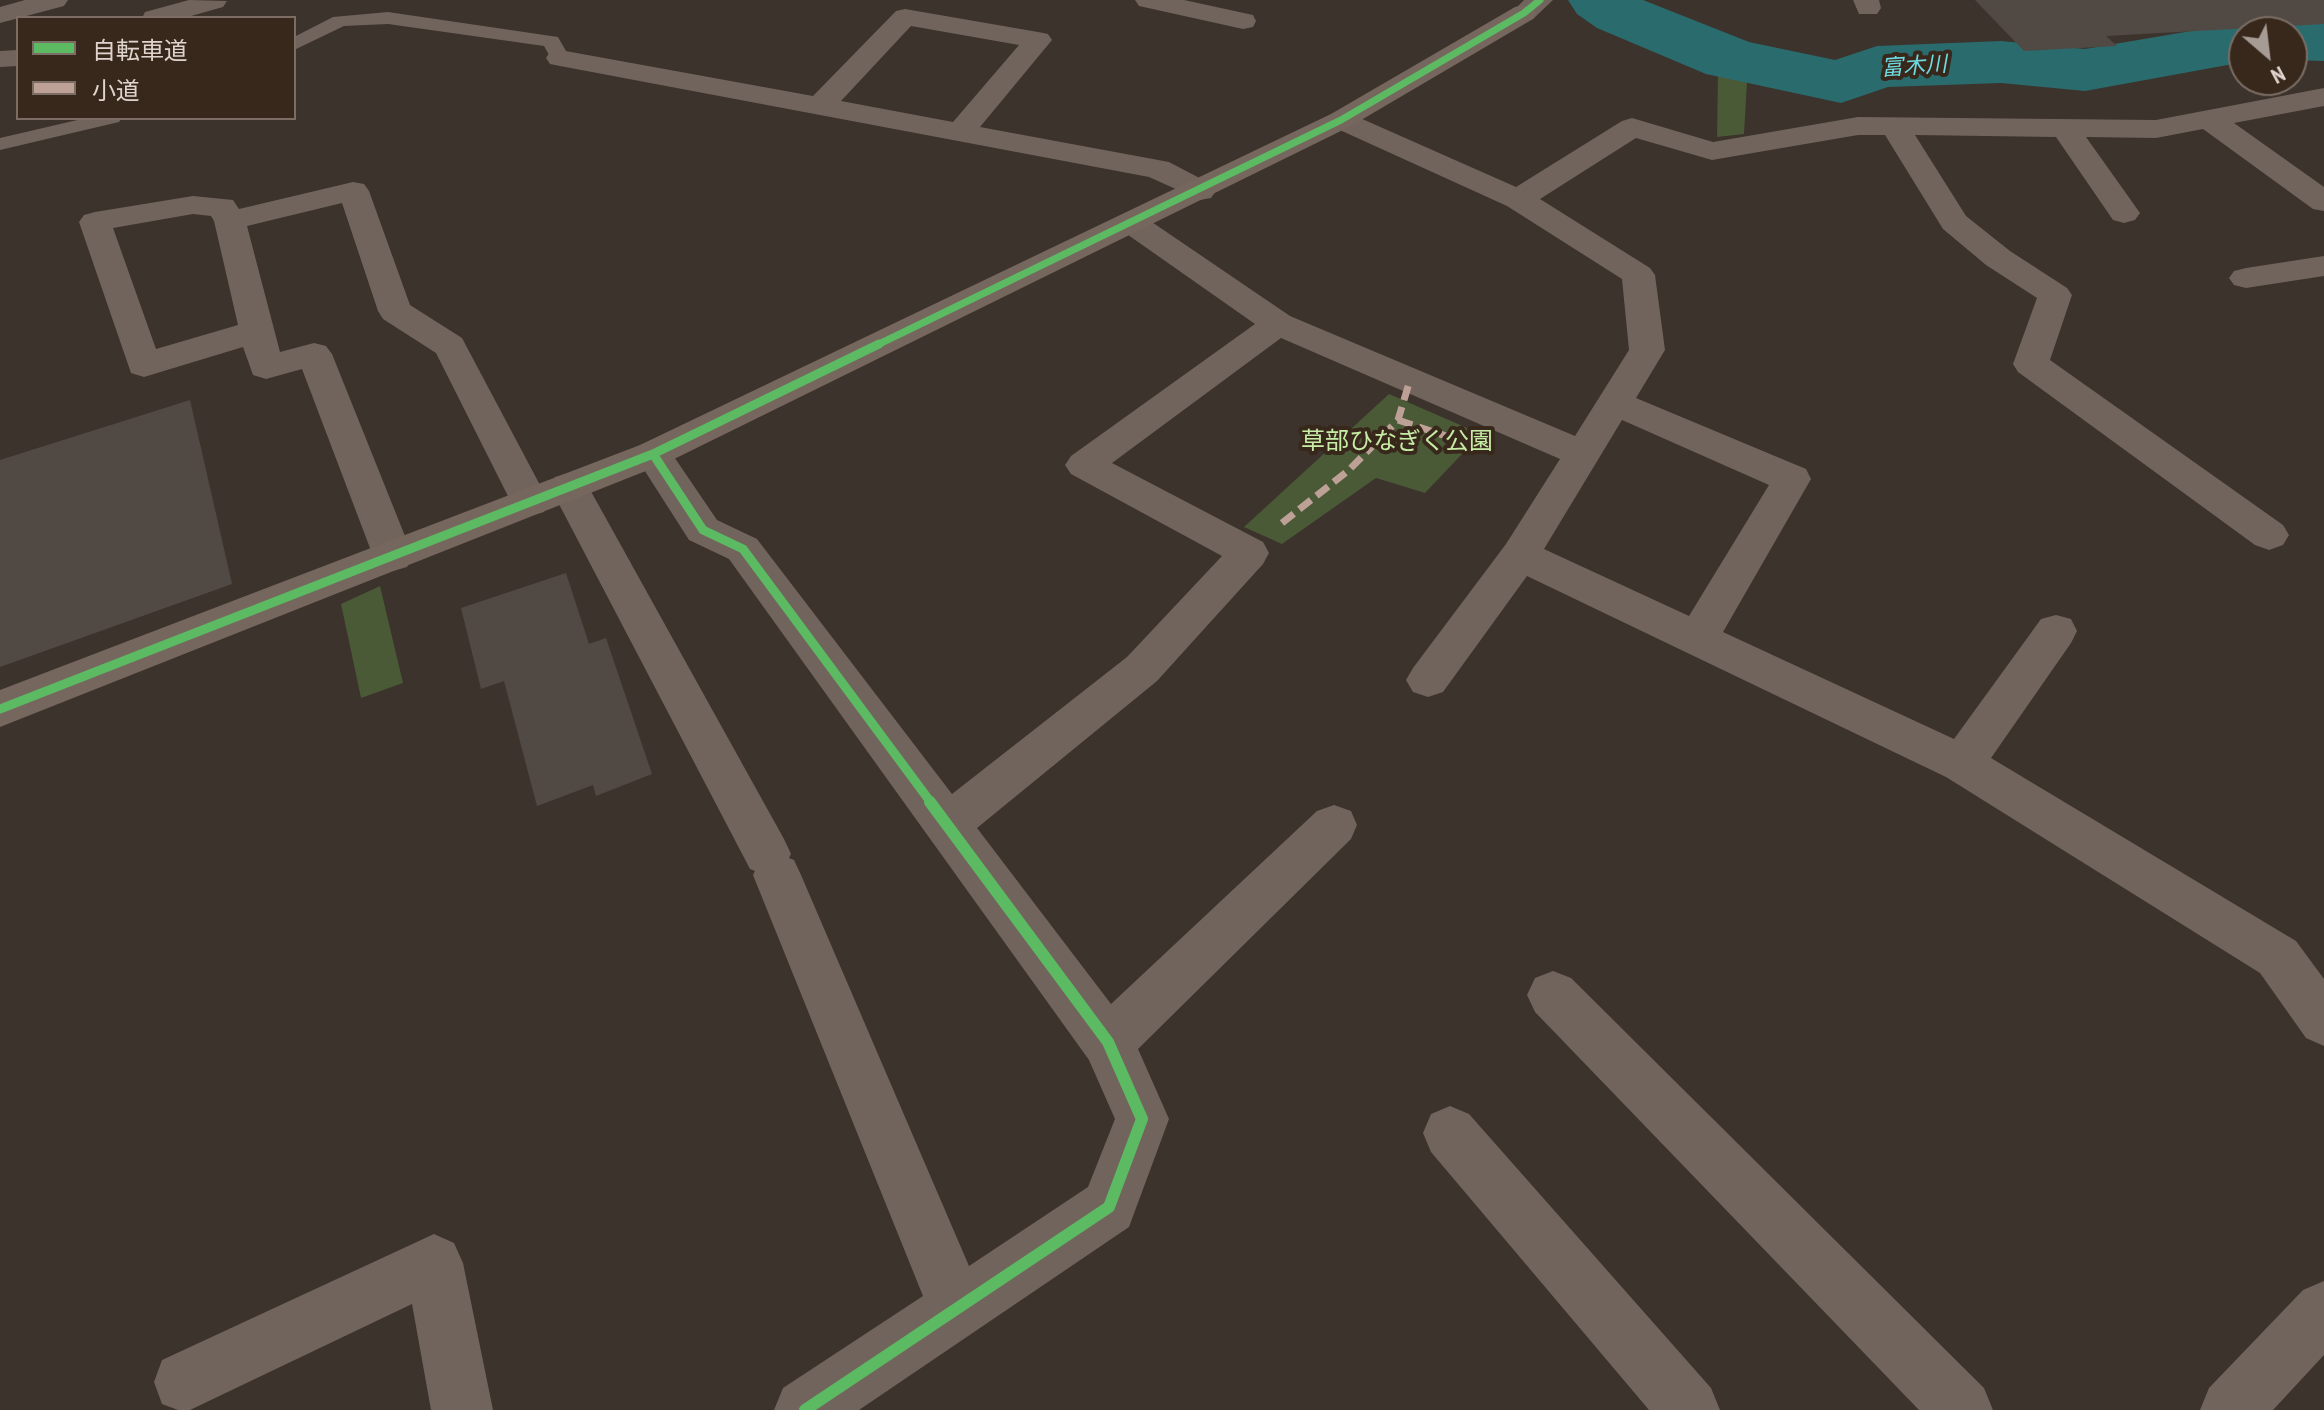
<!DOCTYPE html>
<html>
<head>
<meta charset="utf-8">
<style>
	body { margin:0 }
	#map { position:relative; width:2324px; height:1410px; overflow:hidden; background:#3c332c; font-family:"PT Sans Narrow","Noto Sans JP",sans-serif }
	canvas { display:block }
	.legend { position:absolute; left:16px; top:16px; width:280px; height:104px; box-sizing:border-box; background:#38281c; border:2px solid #7b6d63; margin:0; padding:10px 14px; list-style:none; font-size:24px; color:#dfd4cd }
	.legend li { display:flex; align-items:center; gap:16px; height:40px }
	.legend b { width:40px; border:2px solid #7b6d63 }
	.north { position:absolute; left:2228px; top:16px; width:80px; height:80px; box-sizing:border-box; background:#38281c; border:2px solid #7b6d63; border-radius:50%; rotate:152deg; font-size:22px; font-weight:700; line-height:32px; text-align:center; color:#dfd4cd }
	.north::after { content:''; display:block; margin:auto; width:28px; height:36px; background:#a69c95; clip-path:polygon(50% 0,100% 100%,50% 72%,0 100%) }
</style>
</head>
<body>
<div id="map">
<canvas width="2324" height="1410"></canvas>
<ul class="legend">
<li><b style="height:10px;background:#5cba63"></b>自転車道</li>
<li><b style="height:10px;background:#bda197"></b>小道</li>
</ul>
<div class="north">N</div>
</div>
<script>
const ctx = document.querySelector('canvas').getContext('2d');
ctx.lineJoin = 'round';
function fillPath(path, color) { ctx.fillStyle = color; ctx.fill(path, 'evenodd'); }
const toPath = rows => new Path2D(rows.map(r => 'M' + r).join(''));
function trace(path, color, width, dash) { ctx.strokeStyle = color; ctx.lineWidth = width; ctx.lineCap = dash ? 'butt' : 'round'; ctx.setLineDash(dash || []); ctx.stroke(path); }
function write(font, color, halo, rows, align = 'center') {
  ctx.font = font + ' "PT Sans Narrow","Noto Sans JP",sans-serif'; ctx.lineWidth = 8; ctx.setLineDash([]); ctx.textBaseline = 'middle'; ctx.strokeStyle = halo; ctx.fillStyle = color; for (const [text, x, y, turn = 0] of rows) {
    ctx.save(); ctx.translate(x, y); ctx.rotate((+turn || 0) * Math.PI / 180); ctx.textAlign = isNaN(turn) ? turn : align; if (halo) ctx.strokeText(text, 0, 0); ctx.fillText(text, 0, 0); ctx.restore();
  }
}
fillPath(toPath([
	[1718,72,1747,82,1744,134,1717,137],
	[1389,394,1481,434,1425,493,1376,478,1282,544,1244,527],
	[380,586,403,683,361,698,341,604]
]), '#4a5936');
fillPath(toPath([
	[1568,0,1643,0,1749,42,1835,60,1877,46,2001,41,2085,49,2244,22,2267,27,2292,20,2324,21,2324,61,2292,60,2292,32,2244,32,2244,62,2085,91,2001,83,1888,87,1841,103,1706,74,1597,28,1577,14,1568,0]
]), '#2a6b6e');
fillPath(toPath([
	[1975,0,2324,0,2324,24,2106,36,2117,46,2024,51],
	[190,400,232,584,0,667,0,460],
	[566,573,589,644,606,638,652,774,596,796,593,785,537,806,504,681,481,689,461,608]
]), '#514a44');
fillPath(toPath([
	[388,12,558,37,570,58,567,62,553,62,544,46,388,24,344,26,294,50,294,37,333,17,388,12],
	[86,118,122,118,119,122,0,150,0,138,86,118]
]), '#71645c');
fillPath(toPath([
	[25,0,68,0,64,6,0,23,0,7,25,0],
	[189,0,227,1,223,7,184,18,142,18,145,12,189,0],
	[1135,0,1184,0,1253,15,1256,21,1253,27,1243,29,1139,6,1135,0],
	[1524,0,1553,0,1533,19,1524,21,1515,19,1511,13,1524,0],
	[1853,0,1879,0,1881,8,1877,14,1859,14,1853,0],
	[905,9,1038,32,1048,34,1052,40,980,127,1169,162,1211,184,1216,191,1211,198,1200,200,1149,177,560,66,550,64,546,58,550,52,560,50,813,96,896,11,905,9],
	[911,26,1019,45,953,122,841,101,911,26],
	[18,50,18,66,0,67,0,51,18,50],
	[2324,88,2324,106,2234,123,2324,187,2324,211,2313,209,2203,129,2156,138,2086,137,2140,213,2135,220,2124,223,2113,220,2056,137,1915,135,1966,216,2010,251,2067,288,2072,295,2050,360,2283,525,2289,535,2283,545,2269,550,2255,545,2018,372,2013,364,2037,298,1986,265,1943,229,1885,135,1858,135,1712,160,1636,138,1540,199,1650,268,1655,275,1665,350,1636,398,1806,469,1811,479,1723,632,1954,739,2041,619,2056,615,2071,619,2077,631,2071,643,1991,758,2296,941,2324,979,2324,1046,2306,1038,2260,973,1946,777,1527,576,1443,692,1428,697,1413,692,1406,680,1413,668,1506,544,1560,459,1281,338,1112,463,1263,542,1269,553,1263,564,1157,681,977,828,1111,1004,1317,811,1334,805,1351,811,1357,825,1351,839,1138,1049,1169,1119,1129,1227,859,1410,774,1410,783,1388,923,1296,753,875,755,871,750,869,550,487,555,477,569,473,583,477,784,839,791,854,789,858,794,860,801,875,969,1266,1088,1187,1115,1119,1089,1060,729,559,689,540,634,454,640,445,653,441,666,445,717,520,757,539,952,794,1127,657,1222,556,1071,474,1065,465,1071,456,1255,324,1121,230,1116,223,1121,216,1132,213,1143,216,1290,316,1575,436,1629,350,1622,279,1507,206,1331,126,1326,120,1331,114,1341,111,1351,114,1516,187,1622,121,1632,118,1713,142,1858,117,2156,120,2324,88],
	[1622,420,1769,485,1689,616,1544,549,1622,420],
	[353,182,364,184,369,191,410,305,462,338,549,502,544,512,530,516,516,512,436,353,383,319,378,311,342,203,247,226,280,352,314,343,326,346,332,354,413,556,407,567,393,571,379,567,373,556,302,369,266,379,253,375,243,347,144,377,131,373,79,222,84,215,95,212,193,196,233,200,239,209,353,182],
	[193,214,211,216,214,221,238,325,156,349,113,228,193,214],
	[2324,256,2324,276,2246,288,2234,285,2229,278,2234,271,2246,268,2324,256],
	[1553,971,1571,978,1984,1388,1993,1410,1919,1410,1535,1012,1527,995,1535,978,1553,971],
	[1450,1106,1469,1114,1711,1388,1720,1410,1649,1410,1431,1152,1423,1133,1431,1114,1450,1106],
	[434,1234,454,1243,463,1263,493,1410,431,1410,412,1304,190,1410,178,1410,162,1404,154,1382,162,1360,434,1234],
	[2324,1281,2324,1355,2273,1410,2200,1410,2209,1388,2303,1290,2324,1281]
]), '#71645c');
fillPath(toPath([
	[1524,5,1533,7,1537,13,1533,19,1351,126,666,463,0,727,0,690,640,445,1331,114,1515,7,1524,5]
]), '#76675e');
trace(toPath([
	[1398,420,1446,436],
	[1282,523,1349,470,1398,420,1410,380]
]), '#bda197', 7, [15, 7]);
trace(toPath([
	[875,346,1341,120,1524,13,1540,0]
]), '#5cba63', 7);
trace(toPath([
	[653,454,703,530,743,549,932,804],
	[0,709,653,454,879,344]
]), '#5cba63', 9);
trace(toPath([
	[805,1410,1109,1207,1142,1119,1108,1042,930,802]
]), '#5cba63', 12);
write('italic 22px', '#6ddbe1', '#38281c', [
	["富木川",1914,67,-4]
]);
write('24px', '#c7eca5', '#38281c', [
	["草部ひなぎく公園",1397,442]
]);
</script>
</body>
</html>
